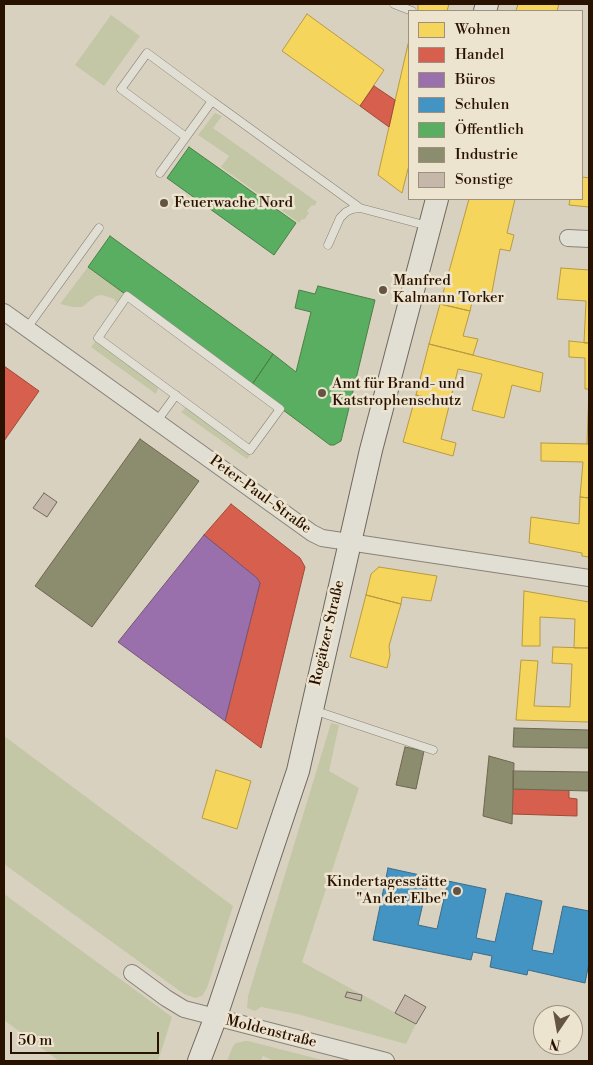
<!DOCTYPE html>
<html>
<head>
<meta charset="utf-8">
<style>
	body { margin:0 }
	#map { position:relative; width:593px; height:1065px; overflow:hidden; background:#d8d1c0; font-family:"Libre Bodoni",serif }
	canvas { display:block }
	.frame { position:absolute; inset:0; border:5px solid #291100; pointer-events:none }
	.legend { position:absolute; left:408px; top:10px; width:175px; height:190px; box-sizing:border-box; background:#ece4cf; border:1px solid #9e907c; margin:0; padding:6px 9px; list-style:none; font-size:15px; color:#291100 }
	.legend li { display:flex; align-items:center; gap:10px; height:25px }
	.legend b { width:25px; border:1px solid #9e907c }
	.north { position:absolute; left:533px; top:1005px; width:50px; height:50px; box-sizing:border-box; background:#ece4cf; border:1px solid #9e907c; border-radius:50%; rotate:192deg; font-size:14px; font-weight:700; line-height:20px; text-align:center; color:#291100 }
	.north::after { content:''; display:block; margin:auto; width:18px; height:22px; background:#665443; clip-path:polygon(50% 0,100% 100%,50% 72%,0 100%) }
	.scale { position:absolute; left:10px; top:1032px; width:149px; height:22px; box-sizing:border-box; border:2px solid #291100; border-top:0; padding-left:6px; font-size:15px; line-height:18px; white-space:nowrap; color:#291100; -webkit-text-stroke:4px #ece4cf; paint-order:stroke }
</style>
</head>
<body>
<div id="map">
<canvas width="593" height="1065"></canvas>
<div class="frame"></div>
<ul class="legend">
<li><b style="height:14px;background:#f6d55c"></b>Wohnen</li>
<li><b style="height:14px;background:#d6604d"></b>Handel</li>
<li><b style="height:14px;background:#9970ab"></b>Büros</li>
<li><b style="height:14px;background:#4393c3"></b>Schulen</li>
<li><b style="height:14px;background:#5aae61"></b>Öffentlich</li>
<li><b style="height:14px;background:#8c8c6e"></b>Industrie</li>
<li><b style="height:14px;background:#c5b8aa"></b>Sonstige</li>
</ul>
<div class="north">N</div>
<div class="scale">50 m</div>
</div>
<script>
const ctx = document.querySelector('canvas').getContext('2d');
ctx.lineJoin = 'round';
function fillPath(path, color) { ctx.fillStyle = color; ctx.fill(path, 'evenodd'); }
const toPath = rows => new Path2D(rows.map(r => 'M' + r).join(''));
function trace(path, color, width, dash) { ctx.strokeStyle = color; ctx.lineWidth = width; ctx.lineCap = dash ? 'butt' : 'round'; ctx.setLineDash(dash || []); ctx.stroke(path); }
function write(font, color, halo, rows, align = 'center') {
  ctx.font = font + ' "Libre Bodoni",serif'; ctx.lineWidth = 5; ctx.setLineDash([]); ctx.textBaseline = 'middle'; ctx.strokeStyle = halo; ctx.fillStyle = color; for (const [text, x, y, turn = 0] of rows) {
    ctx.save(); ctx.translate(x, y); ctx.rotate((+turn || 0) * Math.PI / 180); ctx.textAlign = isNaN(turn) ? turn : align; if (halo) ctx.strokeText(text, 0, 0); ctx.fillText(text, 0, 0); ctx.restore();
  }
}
fillPath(toPath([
	[111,15,140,36,104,86,75,65],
	[215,113,222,116,213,128,317,202,314,206,312,205,307,211,309,213,304,220,302,219,299,223,221,167,229,156,198,135],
	[88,267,127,296,118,305,114,299,102,295,96,296,82,307,73,307,60,304],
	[98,338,159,386,156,394,91,347],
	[186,407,250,450,280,409,283,411,247,459,181,412],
	[331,723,339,725,329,771,359,788,302,962,416,1024,406,1044,297,1014,261,1007,255,1011,247,1008,248,996],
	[4,736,233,906,207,988,202,996,195,998,184,994,4,864],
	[4,894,172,1017,158,1061,59,1061,4,1020],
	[245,1041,248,1041,326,1061,274,1061,263,1056,260,1061,227,1061,233,1046,236,1043]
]), '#c3c7a5');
const homes = toPath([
	[418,4,449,4,447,11,418,11,418,4],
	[518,4,559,4,557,11,516,11,518,4],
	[307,14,384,70,360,106,282,51,307,14],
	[409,40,409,165,402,193,378,175,409,40],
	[582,177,589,178,589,207,569,205,570,199,582,199,582,177],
	[469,199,515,199,507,233,514,235,510,251,500,249,491,297,474,293,470,311,440,304,469,199],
	[561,268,589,270,589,343,584,343,586,301,557,299,561,268],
	[440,304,470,311,463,336,478,339,473,355,429,344,440,304],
	[569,341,589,343,589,389,585,389,585,358,569,357,569,341],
	[429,344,543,373,540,392,512,385,504,418,472,410,482,374,458,369,450,402,416,395,429,344],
	[589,389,589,444,587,444,589,389],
	[416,395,450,402,441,439,456,443,453,456,403,442,416,395],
	[541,443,589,444,589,498,580,497,583,462,541,461,541,443],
	[580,497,589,498,589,557,582,556,582,553,529,543,531,517,579,524,580,497],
	[379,567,437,576,431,601,402,597,401,604,366,595,371,574,379,567],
	[524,591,589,602,589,648,574,648,575,619,540,617,540,646,522,646,524,591],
	[366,595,401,604,389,646,390,655,387,668,350,657,366,595],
	[553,647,589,648,589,722,516,720,521,660,538,661,534,706,570,707,572,664,552,663,553,647],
	[216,770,251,781,237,829,202,818,216,770]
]);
fillPath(homes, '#f6d55c');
trace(homes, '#b89a40', 1);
const shops = toPath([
	[374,86,395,100,389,127,360,106,374,86],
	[4,366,39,391,4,441,4,366],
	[231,504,300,558,305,567,261,748,225,721,260,583,257,578,204,535,231,504],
	[513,789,569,790,569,798,577,799,577,816,512,814,513,789]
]);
fillPath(shops, '#d6604d');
trace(shops, '#a24836', 1);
const offices = toPath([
	[204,535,257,578,260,583,225,721,118,642,204,535]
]);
fillPath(offices, '#9970ab');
trace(offices, '#775478', 1);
const schools = toPath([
	[388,868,429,877,418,925,437,929,448,881,486,889,476,938,495,942,506,893,542,901,532,950,553,954,563,906,589,911,589,963,585,983,528,970,527,975,490,967,492,956,473,952,471,960,373,940,388,868]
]);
fillPath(schools, '#4393c3');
trace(schools, '#3b6c88', 1);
const public = toPath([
	[189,147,296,223,274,255,167,178,189,147],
	[110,236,273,354,251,386,88,267,110,236],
	[318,286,375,300,341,441,334,445,330,445,251,386,273,354,296,372,311,312,295,308,299,290,315,294,318,286]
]);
fillPath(public, '#5aae61');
trace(public, '#4b7f44', 1);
const industry = toPath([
	[140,439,199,481,92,627,35,586,140,439],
	[514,728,589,730,589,748,513,747,514,728],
	[405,747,424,751,416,789,396,785,405,747],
	[489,756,514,763,512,824,483,816,489,756],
	[513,771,589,772,589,791,513,789,513,771]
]);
fillPath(industry, '#8c8c6e');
trace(industry, '#6e674d', 1);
const building = toPath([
	[44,493,57,502,47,517,33,508,44,493],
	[347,992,362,995,361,1001,345,997,347,992],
	[405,995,426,1007,416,1024,395,1013,405,995]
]);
fillPath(building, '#c5b8aa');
trace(building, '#71685e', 1);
const lane = toPath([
	[394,4,412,11],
	[186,137,121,89,147,53,212,101],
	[160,173,212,101,360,208],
	[328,245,340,218,346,212,352,209,360,208,428,226],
	[127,296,280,409,250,450,98,338,127,296],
	[27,328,99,228],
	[157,421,176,395],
	[313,710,433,750]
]);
const street = toPath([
	[568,238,589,239],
	[4,312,312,533,322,538,589,578],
	[132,973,166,998,184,1009,386,1061]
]);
const secondary = toPath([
	[485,11,487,4],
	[199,1061,215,1019,298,771,371,450,437,199]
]);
trace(lane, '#898277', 9);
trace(street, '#898277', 18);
trace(secondary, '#71685e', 24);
trace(lane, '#e1ded4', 8);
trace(street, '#e1ded4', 16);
trace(secondary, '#e1ded4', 22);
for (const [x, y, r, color] of [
	[164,203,5,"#665443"],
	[383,290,5,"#665443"],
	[322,393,5,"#665443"],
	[457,891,5,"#665443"]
]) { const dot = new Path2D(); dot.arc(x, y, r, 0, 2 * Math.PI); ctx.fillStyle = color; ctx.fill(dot); trace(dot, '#ece4cf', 2); }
write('15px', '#291100', '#ece4cf', [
	["Feuerwache Nord",174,203],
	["Manfred",393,281],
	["Kalmann Torker",393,298],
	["Amt für Brand- und",332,384],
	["Katstrophenschutz",332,401],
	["Kindertagesstätte",447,882,"right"],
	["\"An der Elbe\"",447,899,"right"]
], 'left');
write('15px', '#291100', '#ece4cf', [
	["Peter-Paul-Straße",260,495,36],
	["Rogätzer Straße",328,633,-77],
	["Moldenstraße",271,1032,14]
]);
</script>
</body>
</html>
